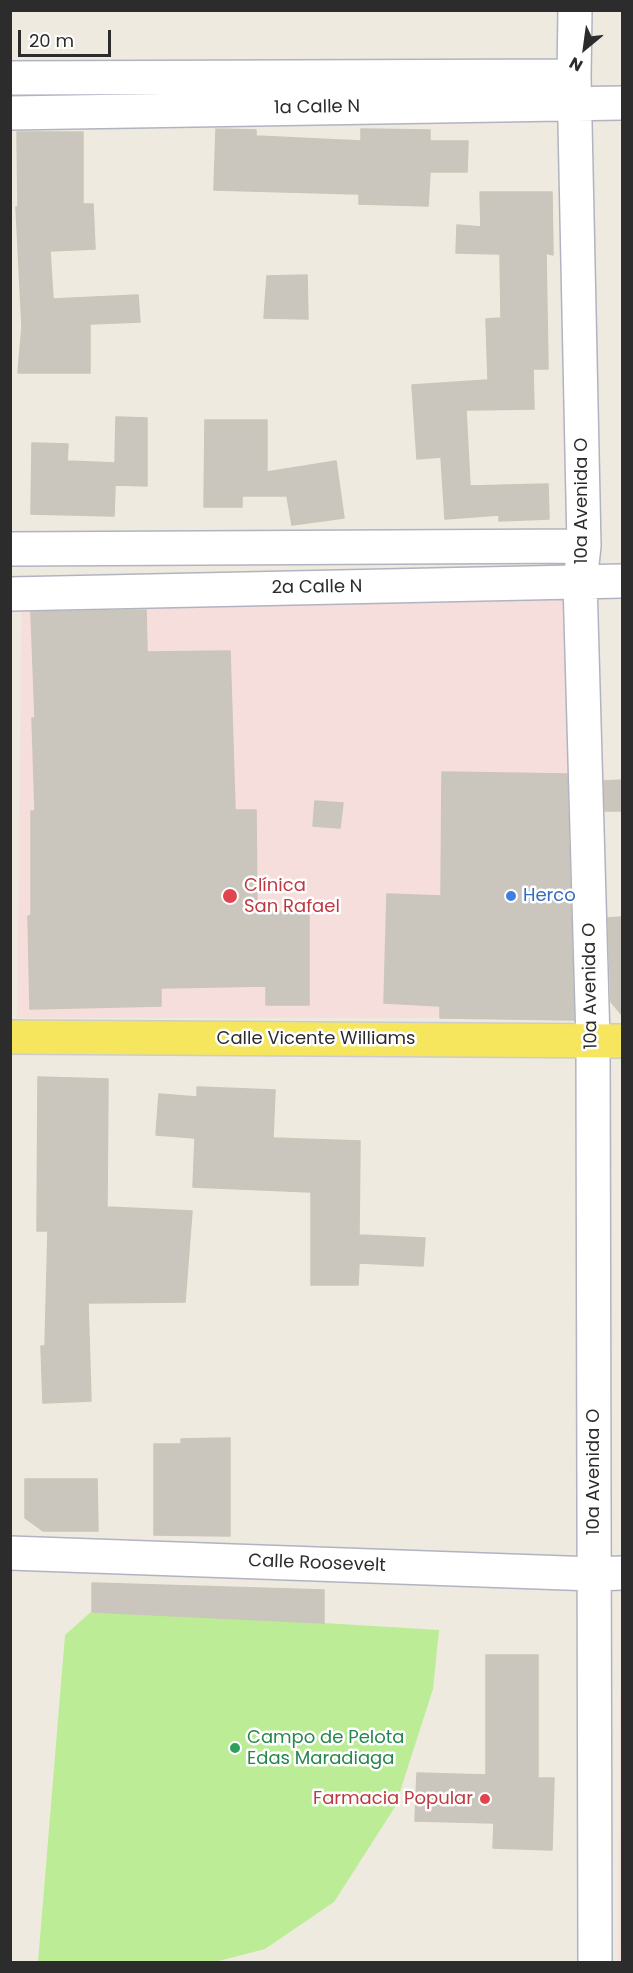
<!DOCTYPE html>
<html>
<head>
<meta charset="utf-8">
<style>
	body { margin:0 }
	#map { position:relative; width:633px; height:1973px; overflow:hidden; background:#eeeadf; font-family:Poppins,sans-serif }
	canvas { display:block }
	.frame { position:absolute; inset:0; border:12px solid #2c2c2c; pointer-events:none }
	.north { position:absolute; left:555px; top:18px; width:60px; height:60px; -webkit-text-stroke:4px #fff; paint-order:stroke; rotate:209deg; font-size:16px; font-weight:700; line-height:24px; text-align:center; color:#2c2c2c }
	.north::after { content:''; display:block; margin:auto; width:21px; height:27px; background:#2c2c2c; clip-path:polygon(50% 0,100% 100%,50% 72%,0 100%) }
	.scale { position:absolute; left:18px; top:30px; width:93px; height:27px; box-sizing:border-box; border:3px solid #2c2c2c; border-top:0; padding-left:8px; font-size:18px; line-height:21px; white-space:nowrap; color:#2c2c2c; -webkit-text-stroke:4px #fff; paint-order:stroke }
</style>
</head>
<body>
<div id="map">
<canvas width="633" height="1973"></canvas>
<div class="frame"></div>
<div class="north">N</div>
<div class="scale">20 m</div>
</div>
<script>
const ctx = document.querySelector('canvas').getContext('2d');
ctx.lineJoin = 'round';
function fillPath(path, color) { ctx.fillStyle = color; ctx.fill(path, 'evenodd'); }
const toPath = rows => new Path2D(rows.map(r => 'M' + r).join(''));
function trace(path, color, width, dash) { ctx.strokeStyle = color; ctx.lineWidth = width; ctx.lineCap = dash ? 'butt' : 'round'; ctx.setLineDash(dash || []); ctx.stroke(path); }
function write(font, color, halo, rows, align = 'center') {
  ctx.font = font + ' Poppins,sans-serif'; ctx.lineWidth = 5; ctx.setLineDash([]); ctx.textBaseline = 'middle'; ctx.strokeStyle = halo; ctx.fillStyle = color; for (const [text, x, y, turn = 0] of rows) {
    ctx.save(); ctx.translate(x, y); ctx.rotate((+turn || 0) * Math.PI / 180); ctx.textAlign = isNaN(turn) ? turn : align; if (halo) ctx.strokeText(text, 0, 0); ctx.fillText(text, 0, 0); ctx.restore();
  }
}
fillPath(toPath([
	[576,591,582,774,442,772,440,1018,17,1018,22,602],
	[621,1596,622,1962,618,1962]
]), '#f5dedc');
fillPath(toPath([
	[91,1612,324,1623,439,1630,433,1689,395,1807,334,1902,265,1949,215,1962,38,1962,65,1635]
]), '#bced96');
const building = toPath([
	[216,129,256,130,256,136,361,141,361,129,430,130,430,141,468,141,467,172,430,172,428,206,359,204,359,194,214,190,216,129],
	[17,132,83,132,83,204,93,204,95,249,50,251,53,299,138,295,140,322,90,324,90,373,18,373,22,327,16,207,18,207,17,132],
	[480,192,552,192,553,255,546,253,548,369,533,369,534,409,466,410,470,486,548,484,549,519,499,521,499,515,445,519,441,457,417,459,412,385,488,380,486,319,501,318,500,254,456,253,457,225,481,227,480,192],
	[307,275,308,319,264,318,267,276,307,275],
	[116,417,147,418,147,486,115,485,114,516,31,514,32,443,68,444,67,461,115,463,116,417],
	[205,420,267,420,267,472,336,461,344,518,292,525,287,496,242,496,242,507,204,507,205,420],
	[146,610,147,652,230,651,235,810,256,810,257,912,309,912,309,1005,266,1005,266,986,161,988,161,1006,30,1009,28,916,31,916,31,811,35,811,32,718,35,718,31,612,146,610],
	[442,772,567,774,574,1020,440,1018,440,1006,384,1003,387,894,441,896,442,772],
	[622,780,622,811,605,811,604,781,622,780],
	[315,801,343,803,340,828,313,826,315,801],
	[622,917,622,1015,611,1002,608,918,622,917],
	[38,1077,108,1079,107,1207,192,1211,185,1302,88,1303,91,1401,43,1403,41,1346,45,1346,48,1231,37,1231,38,1077],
	[197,1087,275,1090,273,1138,360,1141,359,1235,425,1238,423,1266,359,1263,358,1285,311,1285,311,1192,193,1187,195,1138,156,1135,159,1094,197,1097,197,1087],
	[230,1438,230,1536,154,1535,154,1444,181,1444,181,1439,230,1438],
	[25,1479,97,1479,98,1531,43,1531,25,1518,25,1479],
	[92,1583,324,1590,324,1623,92,1612,92,1583],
	[486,1655,538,1655,538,1778,554,1778,552,1850,493,1848,494,1823,415,1821,417,1773,486,1775,486,1655]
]);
fillPath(building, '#cac6be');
trace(building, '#cac6b8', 1.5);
const minor = toPath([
	[575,10,574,76,584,546,580,582,593,1041,595,1962],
	[10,78,574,76],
	[10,113,622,103],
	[10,549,584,546],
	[10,594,622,581],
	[10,1553,594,1574,622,1573]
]);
const major = toPath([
	[10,1037,622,1041]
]);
trace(minor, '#b2b3c0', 36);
trace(major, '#ccc', 36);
trace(minor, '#fff', 33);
trace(major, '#f5e65d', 33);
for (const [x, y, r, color] of [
	[230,896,8,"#e0444e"],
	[511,896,6,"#3f7fe0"],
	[235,1748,6,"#2e9e5b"],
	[485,1799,6,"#e0444e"]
]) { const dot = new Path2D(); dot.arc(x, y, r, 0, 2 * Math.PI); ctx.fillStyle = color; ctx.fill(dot); trace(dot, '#fff', 2); }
write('18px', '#2c2c2c', '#fff', [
	["1a Calle N",317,108,-1],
	["10a Avenida O",582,501,-90],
	["2a Calle N",317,588,-1],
	["10a Avenida O",591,986,-91],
	["Calle Vicente Williams",316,1039],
	["10a Avenida O",594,1472,-90],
	["Calle Roosevelt",317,1564,2]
]);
write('18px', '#be3a42', '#fff', [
	["Clínica",244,886],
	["San Rafael",244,907],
	["Farmacia Popular",473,1799,"right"]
], 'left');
write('18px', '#366cbe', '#fff', [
	["Herco",523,896]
], 'left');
write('18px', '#27864d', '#fff', [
	["Campo de Pelota",247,1738],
	["Edas Maradiaga",247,1759]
], 'left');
</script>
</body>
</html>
